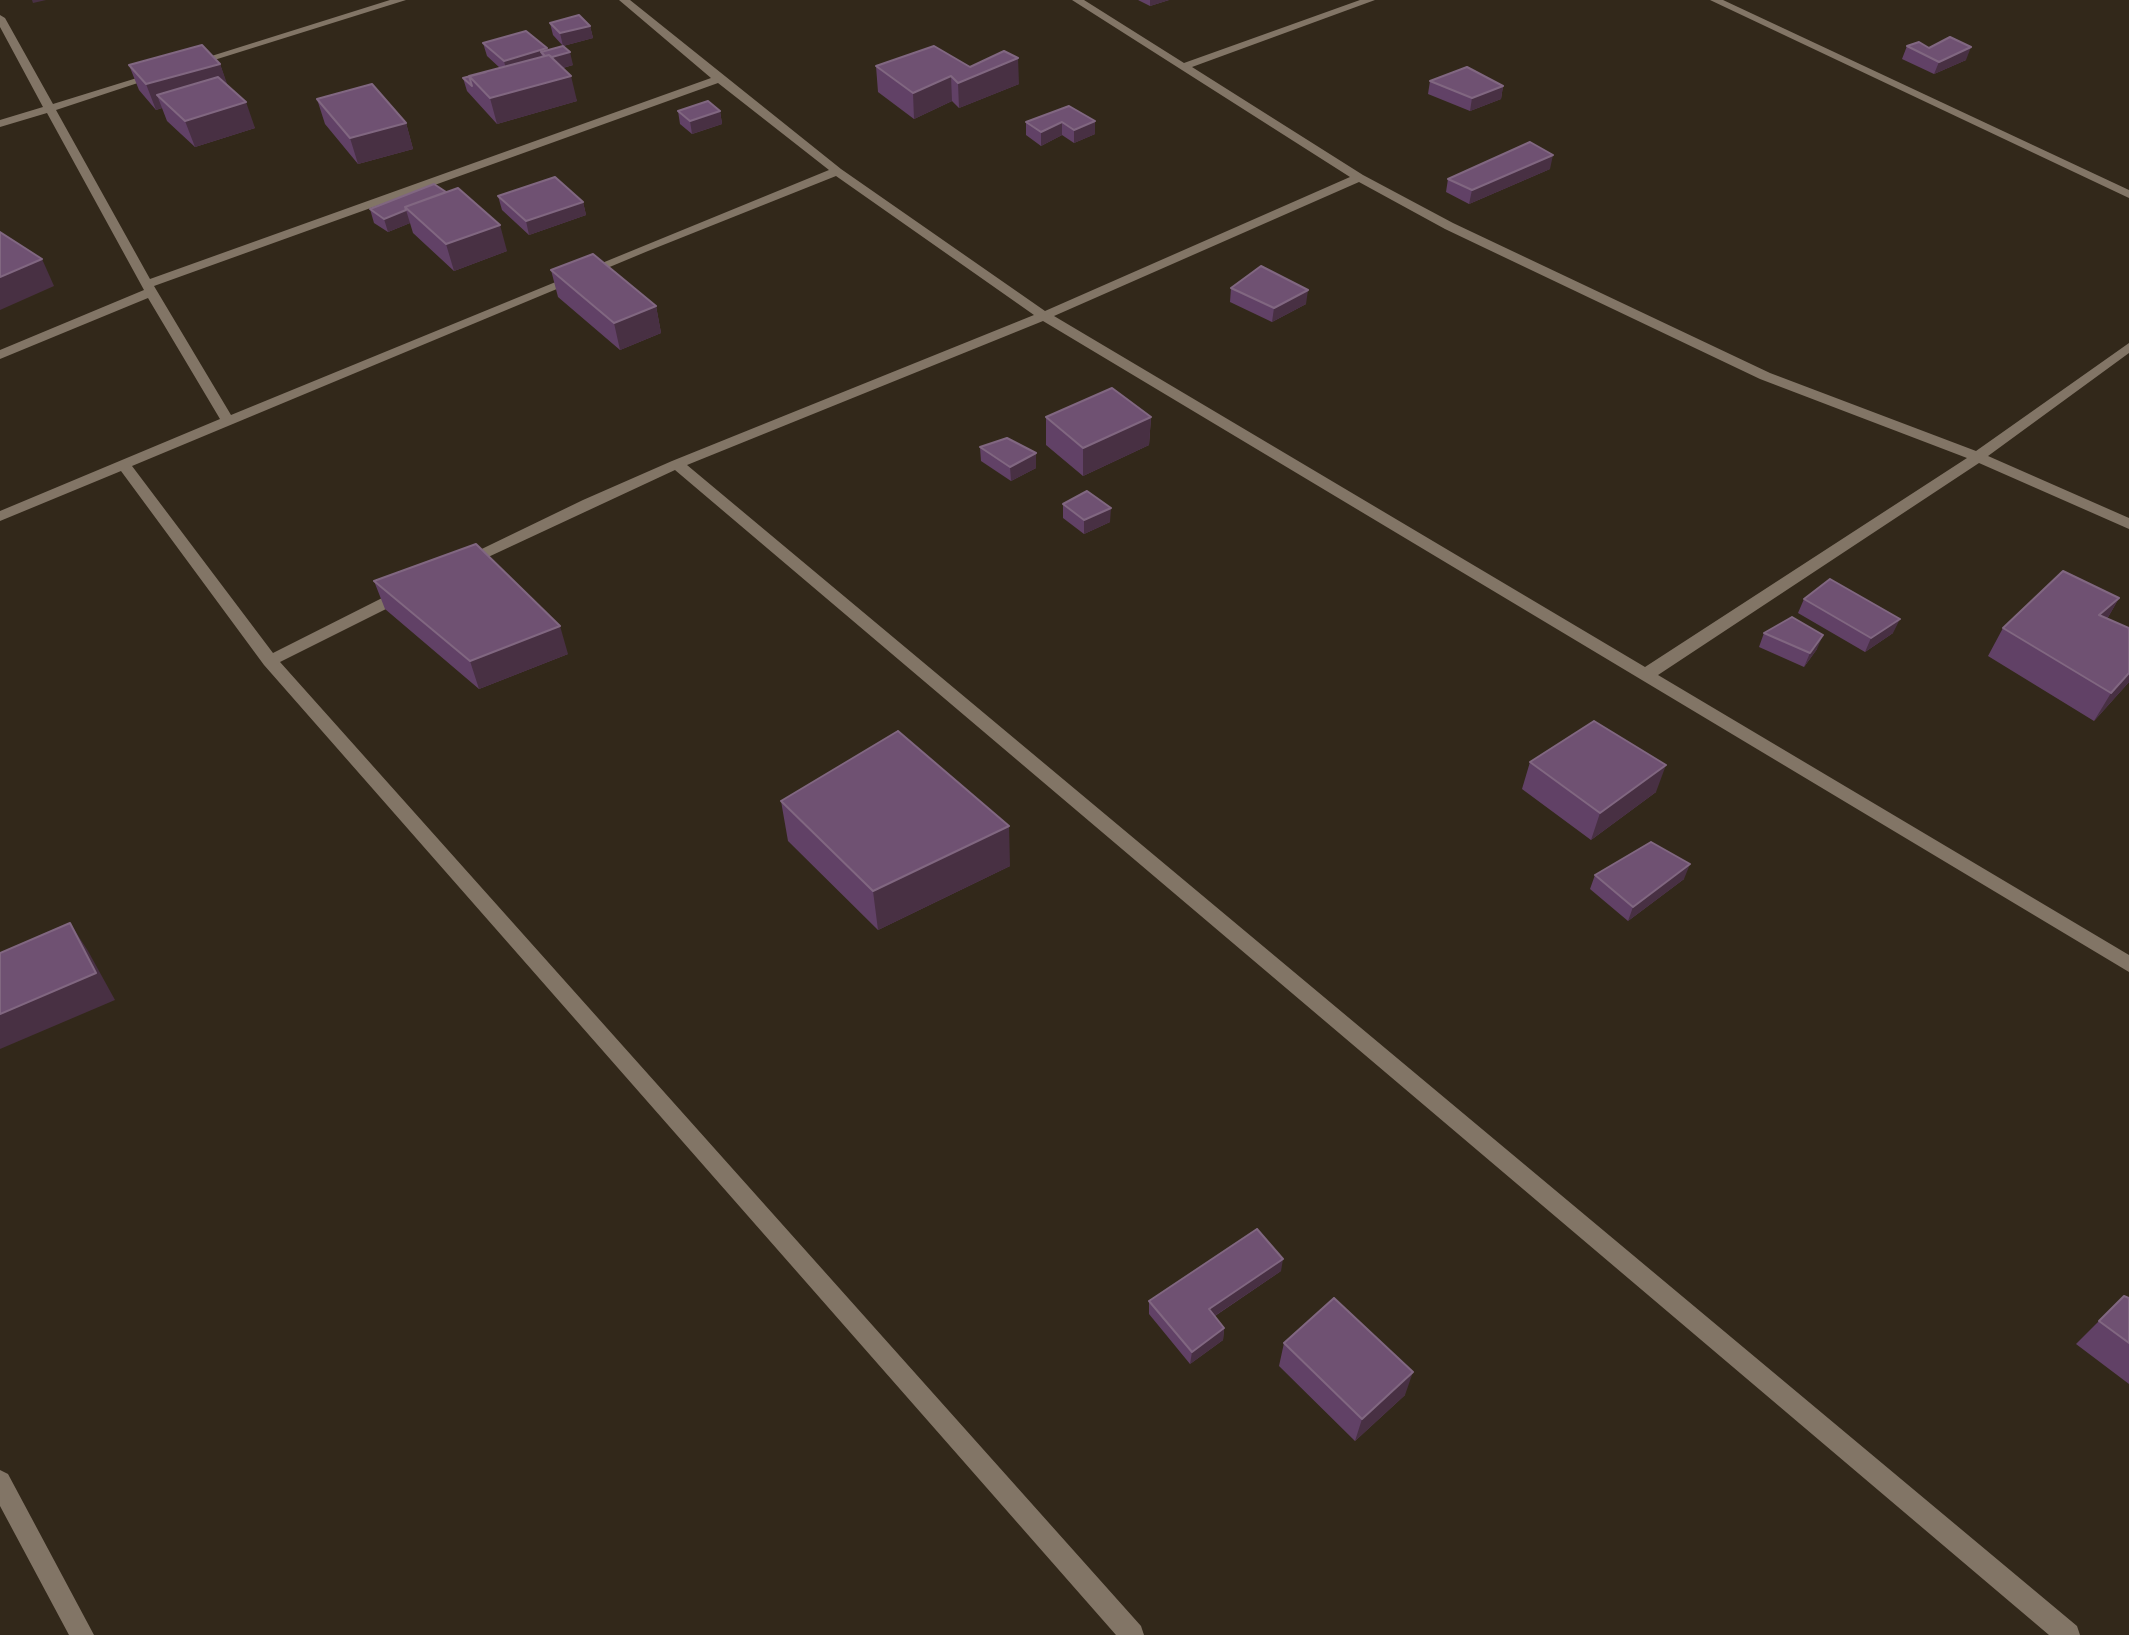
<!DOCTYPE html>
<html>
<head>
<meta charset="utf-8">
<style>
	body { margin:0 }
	canvas { display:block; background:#32281a }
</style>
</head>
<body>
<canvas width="2129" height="1635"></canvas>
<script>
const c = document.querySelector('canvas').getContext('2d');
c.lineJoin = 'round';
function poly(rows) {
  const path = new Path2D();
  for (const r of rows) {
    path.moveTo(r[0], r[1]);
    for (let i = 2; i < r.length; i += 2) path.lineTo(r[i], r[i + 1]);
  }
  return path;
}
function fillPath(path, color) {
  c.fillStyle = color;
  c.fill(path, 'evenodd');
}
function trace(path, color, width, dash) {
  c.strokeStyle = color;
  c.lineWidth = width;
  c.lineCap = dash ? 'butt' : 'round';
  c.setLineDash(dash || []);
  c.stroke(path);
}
fillPath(poly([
	[390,0,406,0,195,66,186,64,390,0],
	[619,0,630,0,841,169,1045,311,1350,177,1072,0,1084,0,1184,63,1360,0,1375,0,1192,67,1363,175,1453,223,1770,373,1976,451,2129,343,2129,353,1988,456,2129,518,2129,529,1979,463,1658,675,2129,955,2129,972,1043,321,687,465,2077,1626,2080,1635,2049,1635,675,470,471,565,461,565,458,562,461,559,583,500,672,461,1034,315,836,176,648,251,132,466,273,653,398,590,408,590,411,594,408,598,280,662,1141,1626,1144,1635,1116,1635,264,665,121,471,0,521,0,511,220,419,148,298,0,359,0,350,144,290,47,113,0,127,0,120,43,107,0,27,0,15,5,18,53,104,153,73,162,75,56,110,150,279,711,78,619,0],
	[718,83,829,170,231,415,154,286,718,83],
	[1359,182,1445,229,1760,379,1967,458,1645,667,1054,316,1359,182],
	[1710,0,1723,0,2129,190,2129,198,1710,0],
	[0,1470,8,1474,94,1635,69,1635,0,1506,0,1470]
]), '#827566');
fillPath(poly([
	[1138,0,1169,0,1150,6],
	[550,23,590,26,593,38,563,46,573,65,563,68,577,101,497,124,467,91,463,78,500,68,487,56,483,43,547,50,563,46,553,35],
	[1907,46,1929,48,1966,60,1934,74,1902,59],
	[220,64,227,85,255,128,195,147,167,121,162,108,156,110,139,90,129,65],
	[876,66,970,67,1019,84,959,108,952,101,914,119,878,92],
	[1430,81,1503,86,1501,99,1470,111,1428,94],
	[317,99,406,123,413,149,358,164,325,124],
	[1069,106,1095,134,1074,143,1062,135,1041,146,1026,135,1026,122],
	[678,111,720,111,722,124,692,134,680,124],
	[1550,169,1469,204,1446,192,1448,179],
	[434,184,507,251,454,271,413,233,410,223,388,232,374,223,370,209],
	[498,196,583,202,586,215,529,235,502,210],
	[551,270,656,306,661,333,620,350,558,297],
	[1231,288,1306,304,1272,322,1230,302],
	[1046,417,1151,417,1149,445,1083,476,1046,445],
	[980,447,1036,453,1036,468,1011,481,981,461],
	[1063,504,1110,522,1084,534,1063,518],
	[374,581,568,654,479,689,385,609],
	[2119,598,2107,619,2129,682,2094,721,1988,656,2003,628],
	[1804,599,1893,633,1865,652,1798,613],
	[1764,633,1817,649,1804,667,1759,647],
	[1530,762,1656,792,1591,840,1522,789],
	[781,801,1010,866,878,930,788,841],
	[1595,875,1684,879,1628,921,1590,889],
	[1281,1271,1215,1316,1224,1328,1223,1340,1190,1364,1149,1314,1149,1301],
	[2129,1298,2129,1384,2076,1344,2099,1321],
	[1284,1343,1405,1395,1355,1441,1279,1366]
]), '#614166');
fillPath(poly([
	[32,0,46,0,33,3],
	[1150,0,1169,0,1150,6],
	[590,26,593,38,563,46,560,33],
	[1971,47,1966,60,1934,74,1939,62],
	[547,48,549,58,570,52,573,65,551,71,548,58,541,52,543,63,507,74,504,61],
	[1018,58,1019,84,959,108,958,83],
	[220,64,229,89,157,95,162,108,156,110,146,84],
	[571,76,577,101,497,124,490,98],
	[951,76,952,101,914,119,913,93],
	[1503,86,1501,99,1470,111,1472,98],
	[246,102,255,128,195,147,185,121],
	[720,111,722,124,692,134,690,121],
	[1095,121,1095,134,1074,143,1074,130],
	[1062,122,1062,135,1041,146,1041,132],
	[406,123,413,149,358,164,350,138],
	[1553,155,1550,169,1469,204,1472,190],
	[583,202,586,215,529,235,526,221],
	[406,210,410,223,388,232,384,219],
	[500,225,507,251,454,271,446,244],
	[42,259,54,286,0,310,0,277],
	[1308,290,1306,304,1272,322,1274,308],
	[656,306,661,333,620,350,614,323],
	[1151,417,1149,445,1083,476,1083,448],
	[1036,453,1036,468,1011,481,1010,467],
	[1111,508,1110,522,1084,534,1084,520],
	[2119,598,2103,626,2099,615],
	[1900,619,1893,633,1865,652,1871,638],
	[560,626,568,654,479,689,470,661],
	[1823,635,1817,649,1804,667,1810,653],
	[2129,673,2129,682,2094,721,2111,693],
	[1666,765,1656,792,1591,840,1600,813],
	[1009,826,1010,866,878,930,873,891],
	[1690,864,1684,879,1628,921,1633,907],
	[70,923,88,951,115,1000,0,1049,0,1014],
	[1283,1259,1281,1271,1207,1321,1209,1309],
	[1224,1328,1223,1340,1190,1364,1192,1352],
	[1413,1372,1405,1395,1355,1441,1362,1419]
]), '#483043');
const building = poly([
	[579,15,590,26,560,33,550,23,579,15],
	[526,31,547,48,504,61,483,43,526,31],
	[1950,37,1971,47,1939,62,1907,46,1919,42,1929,48,1950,37],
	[202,45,220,64,146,84,129,65,202,45],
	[563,46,570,52,552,57,549,55,545,56,541,52,563,46],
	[934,46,970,67,1004,51,1018,58,958,83,951,76,913,93,876,66,934,46],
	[549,55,571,76,490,98,469,76,549,55],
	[1467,67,1503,86,1472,98,1430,81,1467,67],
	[486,72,469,76,472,86,463,78,486,72],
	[218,77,246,102,185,121,157,95,218,77],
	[372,84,406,123,350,138,317,99,372,84],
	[708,101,720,111,690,121,678,111,708,101],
	[1069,106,1095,121,1074,130,1062,122,1041,132,1026,122,1069,106],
	[1530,142,1553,155,1472,190,1448,179,1530,142],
	[555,177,583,202,526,221,498,196,555,177],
	[434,184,446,192,405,207,406,210,384,219,370,209,434,184],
	[458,188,500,225,446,244,405,207,458,188],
	[0,232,42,259,0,277,0,232],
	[593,254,656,306,614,323,551,270,593,254],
	[1261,266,1308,290,1274,308,1231,288,1261,266],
	[1112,388,1151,417,1083,448,1046,417,1112,388],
	[1007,438,1036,453,1010,467,980,447,1007,438],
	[1087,491,1111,508,1084,520,1063,504,1087,491],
	[476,544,560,626,470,661,374,581,476,544],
	[2063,571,2119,598,2099,615,2129,628,2129,673,2111,693,2003,628,2063,571],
	[1830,579,1900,619,1871,638,1804,599,1830,579],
	[1792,617,1823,635,1810,653,1764,633,1792,617],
	[1594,721,1666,765,1600,813,1530,762,1594,721],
	[898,731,1009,826,873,891,781,801,898,731],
	[1651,842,1690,864,1633,907,1595,875,1651,842],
	[70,923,96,973,0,1014,0,953,70,923],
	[1257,1229,1283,1259,1209,1309,1224,1328,1192,1352,1149,1301,1257,1229],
	[2124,1296,2129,1298,2129,1343,2099,1321,2124,1296],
	[1334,1298,1413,1372,1362,1419,1284,1343,1334,1298]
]);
fillPath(building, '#6f5172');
trace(building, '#816781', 2);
</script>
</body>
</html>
